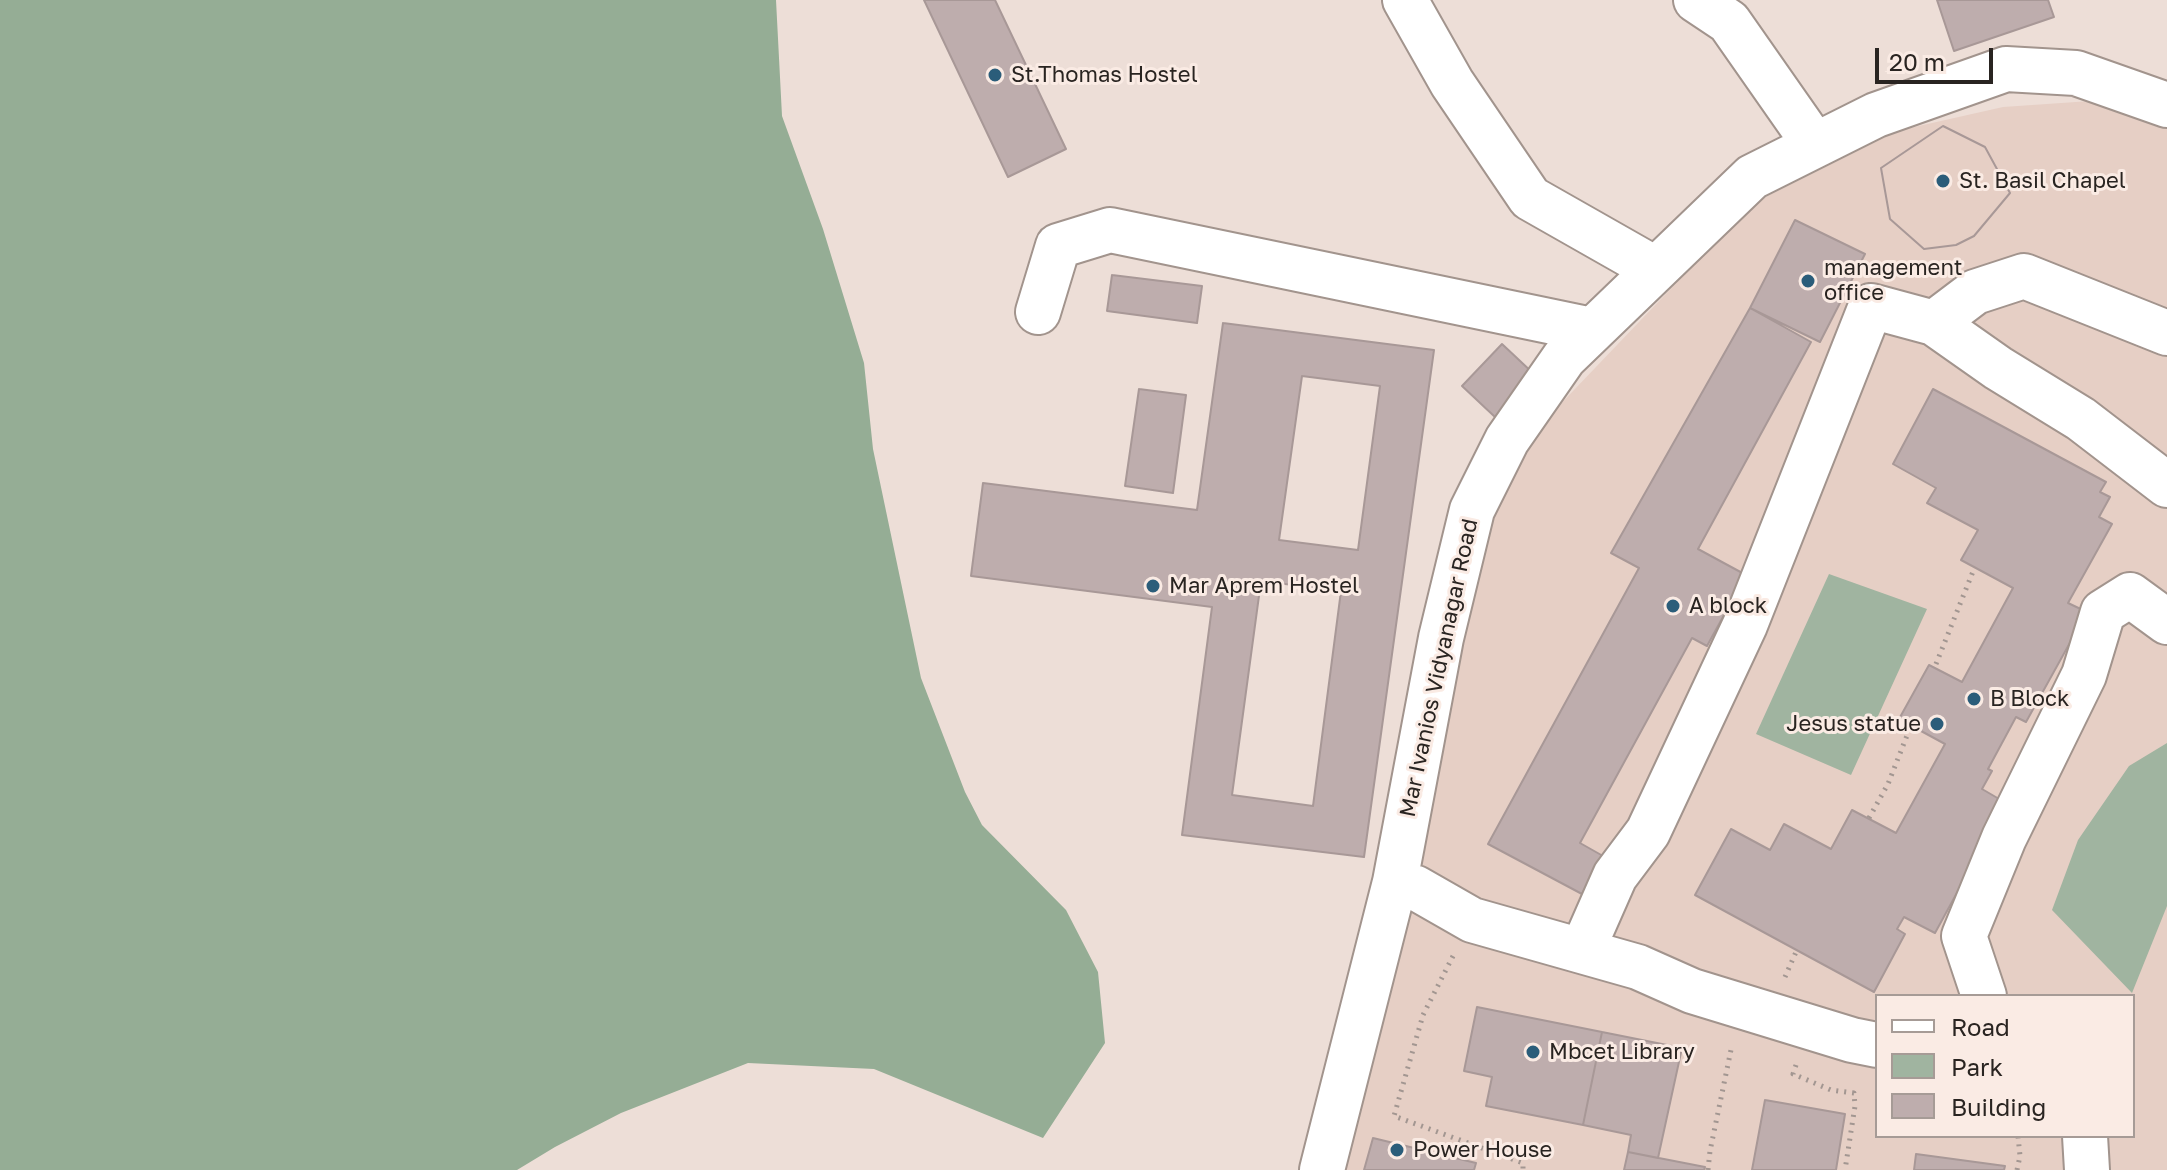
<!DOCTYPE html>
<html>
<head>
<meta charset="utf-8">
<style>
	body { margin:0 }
	#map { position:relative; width:2167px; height:1170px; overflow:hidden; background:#edded7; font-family:"Golos Text",sans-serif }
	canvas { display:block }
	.legend { position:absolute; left:1875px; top:994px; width:260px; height:144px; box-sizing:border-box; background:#faebe4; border:2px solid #a69b96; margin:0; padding:10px 14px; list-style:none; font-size:24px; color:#292421 }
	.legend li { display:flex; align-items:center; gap:16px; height:40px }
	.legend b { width:40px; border:2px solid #a69b96 }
	.scale { position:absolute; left:1875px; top:48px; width:118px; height:36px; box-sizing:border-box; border:4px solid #292421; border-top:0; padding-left:10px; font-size:24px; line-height:28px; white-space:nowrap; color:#292421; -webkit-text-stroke:6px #faebe4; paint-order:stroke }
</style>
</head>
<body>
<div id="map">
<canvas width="2167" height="1170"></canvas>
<ul class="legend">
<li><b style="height:10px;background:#fff"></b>Road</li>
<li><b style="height:22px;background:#a0b4a0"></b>Park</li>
<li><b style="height:22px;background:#beadad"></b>Building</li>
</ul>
<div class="scale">20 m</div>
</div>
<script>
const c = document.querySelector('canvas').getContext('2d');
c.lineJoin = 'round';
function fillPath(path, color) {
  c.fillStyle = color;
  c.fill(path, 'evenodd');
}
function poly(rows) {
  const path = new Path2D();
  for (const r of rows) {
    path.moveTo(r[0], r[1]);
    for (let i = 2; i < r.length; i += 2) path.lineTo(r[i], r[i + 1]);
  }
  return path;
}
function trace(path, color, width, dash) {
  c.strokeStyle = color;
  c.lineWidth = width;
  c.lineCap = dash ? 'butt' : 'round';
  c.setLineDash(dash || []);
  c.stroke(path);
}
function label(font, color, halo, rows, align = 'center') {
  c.font = font + ' "Golos Text",sans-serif';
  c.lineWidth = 6;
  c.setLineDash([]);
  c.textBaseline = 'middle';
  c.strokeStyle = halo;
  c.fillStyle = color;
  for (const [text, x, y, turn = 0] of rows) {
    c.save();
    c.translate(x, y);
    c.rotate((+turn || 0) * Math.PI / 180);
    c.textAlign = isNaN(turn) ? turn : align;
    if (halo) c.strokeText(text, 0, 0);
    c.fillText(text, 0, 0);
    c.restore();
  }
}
fillPath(poly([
	[2149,97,2167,110,2167,1170,1345,1170,1417,821,1508,459,1748,208,1861,139,2003,107],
	[1877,996,2133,996,2133,1136,1877,1136]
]), '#e6cfc5');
fillPath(poly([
	[1829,574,1927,609,1851,775,1756,734],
	[2167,743,2167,906,2132,993,2052,910,2078,840,2129,766]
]), '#a0b4a0');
fillPath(poly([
	[0,0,776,0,782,116,823,229,864,363,873,449,921,678,965,792,982,825,1066,910,1098,972,1105,1043,1043,1138,874,1069,748,1063,621,1113,555,1147,517,1170,0,1170]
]), '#95ad95');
const building = poly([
	[924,0,995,0,1066,149,1008,177,924,0],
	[1937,0,2048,0,2054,17,1954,51,1937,0],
	[1943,126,1985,147,2010,193,1974,236,1956,245,1924,249,1890,219,1881,168,1943,126],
	[1943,126,1985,147,2010,193,1974,236,1956,245,1924,249,1890,219,1881,168,1943,126],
	[1795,220,1865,254,1820,342,1750,308,1795,220],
	[1112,275,1202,286,1197,323,1107,311,1112,275],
	[1750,308,1811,342,1698,549,1746,575,1707,646,1692,638,1580,843,1603,856,1582,894,1488,844,1639,568,1611,553,1750,308],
	[1223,323,1434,350,1364,857,1182,835,1212,607,971,576,983,483,1197,510,1223,323],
	[1302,376,1380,386,1358,550,1279,540,1302,376],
	[1261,581,1341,591,1313,806,1232,795,1261,581],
	[1502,344,1535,375,1495,417,1462,386,1502,344],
	[1139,389,1186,395,1173,493,1125,486,1139,389],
	[1933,389,2106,482,2100,492,2110,497,2099,517,2112,524,2068,603,2087,612,2026,722,2016,717,1988,769,1992,771,1982,789,2006,803,1935,933,1904,917,1897,929,1905,934,1874,992,1695,895,1731,829,1770,850,1784,824,1831,849,1852,810,1896,833,1945,744,1899,719,1929,665,1962,682,2013,588,1961,560,1978,530,1927,503,1936,488,1893,464,1933,389],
	[1477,1007,1602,1032,1583,1125,1486,1106,1492,1077,1464,1071,1477,1007],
	[1602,1032,1682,1048,1658,1158,1628,1152,1631,1135,1583,1125,1602,1032],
	[1765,1100,1845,1114,1836,1170,1752,1170,1765,1100],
	[1373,1138,1476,1163,1474,1170,1364,1170,1373,1138],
	[1628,1152,1705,1167,1704,1170,1624,1170,1628,1152],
	[1916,1154,2005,1166,2004,1170,1914,1170,1916,1154]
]);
fillPath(building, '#beadad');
trace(building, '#a89897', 2);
const minor = poly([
	[1405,0,1452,83,1530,198,1655,269],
	[1696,0,1729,22,1815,145],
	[1038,312,1058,246,1110,230,1592,330],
	[1934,323,1998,368,2081,419,2167,485],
	[1395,882,1416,888,1472,920,1638,967,1692,991,1852,1040,1877,1045],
	[1582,951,1615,876,1648,832,1745,625,1871,306,1934,323,1975,292,2024,276,2167,333],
	[1984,996,1964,936,2004,838,2084,675,2103,612,2130,595,2167,622],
	[2085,1136,2087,1170],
	[1322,1170,1395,882,1441,638,1472,510,1507,440,1564,358,1752,177,1876,115,2006,69,2076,73,2167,105]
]);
trace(minor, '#a2948d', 48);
trace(poly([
	[1936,664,1974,569],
	[1869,818,1888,784,1908,733],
	[1453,956,1423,1015,1394,1116,1523,1163,1523,1170],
	[1785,977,1796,952],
	[1796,1065,1793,1074,1831,1090,1854,1093,1855,1106,1845,1170],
	[1708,1170,1710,1151,1732,1045],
	[2017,1170,2020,1156,2018,1136]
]), '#a29691', 5, [2, 6]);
trace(minor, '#fff', 44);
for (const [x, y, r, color] of [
	[995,75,8,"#2b5d7a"],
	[1943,181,8,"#2b5d7a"],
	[1808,281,8,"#2b5d7a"],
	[1153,586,8,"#2b5d7a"],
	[1673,606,8,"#2b5d7a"],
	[1974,699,8,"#2b5d7a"],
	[1937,724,8,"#2b5d7a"],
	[1533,1052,8,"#2b5d7a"],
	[1397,1150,8,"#2b5d7a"]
]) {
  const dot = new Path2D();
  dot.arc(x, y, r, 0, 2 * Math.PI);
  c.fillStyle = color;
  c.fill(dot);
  trace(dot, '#faebe4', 3);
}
label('22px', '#292421', '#faebe4', [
	["St.Thomas Hostel",1011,75],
	["St. Basil Chapel",1959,181],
	["management",1824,268],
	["office",1824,293],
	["Mar Aprem Hostel",1169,586],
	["A block",1689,606],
	["B Block",1990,699],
	["Jesus statue",1921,724,"right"],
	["Mbcet Library",1549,1052],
	["Power House",1413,1150]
], 'left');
label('22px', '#292421', '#faebe4', [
	["Mar Ivanios Vidyanagar Road",1439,668,-78]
]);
</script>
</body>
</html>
